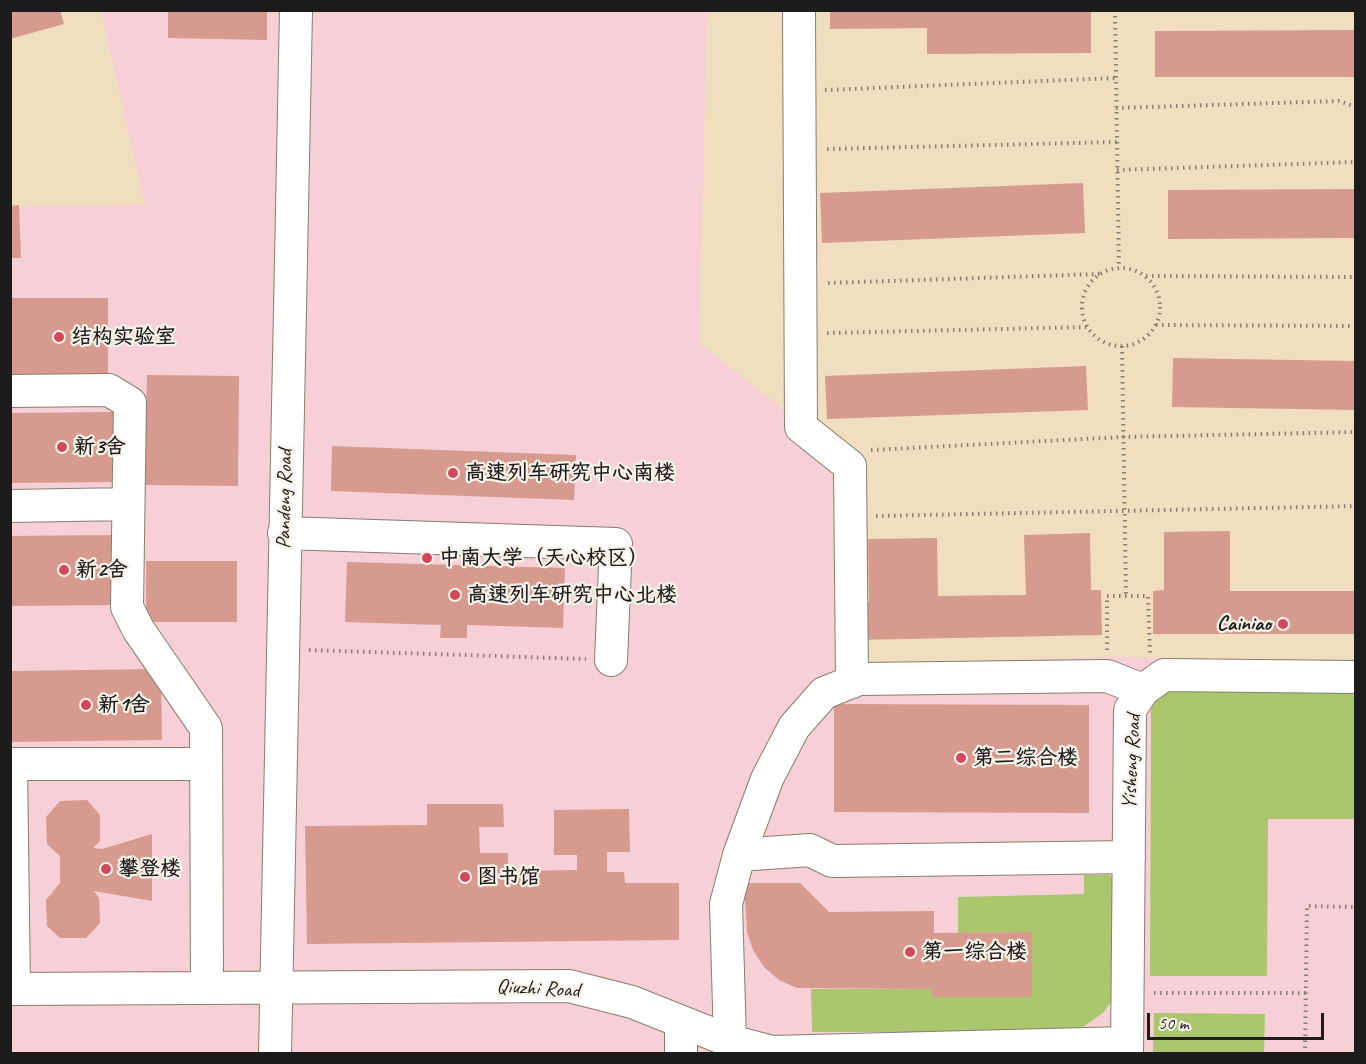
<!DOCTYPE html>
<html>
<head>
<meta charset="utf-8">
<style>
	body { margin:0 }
	#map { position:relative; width:1366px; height:1064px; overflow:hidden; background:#efdfbf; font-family:Caveat,sans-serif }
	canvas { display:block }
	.frame { position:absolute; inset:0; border:12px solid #1c1c1c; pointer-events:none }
	.scale { position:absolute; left:1147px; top:1013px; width:177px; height:27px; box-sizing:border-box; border:3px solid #1c1c1c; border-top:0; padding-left:8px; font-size:18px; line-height:21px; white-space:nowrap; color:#1c1c1c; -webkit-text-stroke:4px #f7f3e8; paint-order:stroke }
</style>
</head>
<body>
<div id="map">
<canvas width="1366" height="1064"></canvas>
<div class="frame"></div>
<div class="scale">50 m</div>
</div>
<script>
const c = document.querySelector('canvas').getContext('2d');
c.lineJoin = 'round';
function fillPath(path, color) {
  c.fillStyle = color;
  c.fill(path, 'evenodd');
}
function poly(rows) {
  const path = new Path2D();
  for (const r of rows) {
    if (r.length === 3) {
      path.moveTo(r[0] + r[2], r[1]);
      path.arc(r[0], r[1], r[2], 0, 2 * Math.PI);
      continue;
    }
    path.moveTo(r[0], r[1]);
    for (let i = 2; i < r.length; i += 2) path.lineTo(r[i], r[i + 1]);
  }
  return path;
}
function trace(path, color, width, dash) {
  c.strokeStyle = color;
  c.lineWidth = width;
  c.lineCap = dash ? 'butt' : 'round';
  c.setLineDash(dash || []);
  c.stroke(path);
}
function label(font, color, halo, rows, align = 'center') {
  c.font = font + ' Caveat,"LXGW WenKai TC",sans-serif';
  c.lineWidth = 4.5;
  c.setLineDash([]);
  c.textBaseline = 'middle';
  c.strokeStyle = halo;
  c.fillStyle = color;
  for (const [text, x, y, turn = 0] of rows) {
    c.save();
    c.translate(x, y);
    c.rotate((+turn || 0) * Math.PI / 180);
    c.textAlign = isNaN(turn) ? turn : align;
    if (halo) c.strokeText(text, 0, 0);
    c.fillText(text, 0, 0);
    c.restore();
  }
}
fillPath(poly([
	[101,11,707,11,699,343,844,458,844,664,1115,657,1355,661,1355,1053,11,1053,10,207,145,205]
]), '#f6cfd7');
fillPath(poly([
	[1170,684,1355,685,1355,819,1268,819,1267,976,1150,976,1151,707],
	[1084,875,1110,875,1116,884,1114,998,1103,1013,1083,1027,1058,1032,812,1032,811,989,932,989,933,997,1032,997,1032,932,958,933,958,897,1084,894],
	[1154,1013,1265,1014,1264,1053,1153,1053]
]), '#aac76e');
fillPath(poly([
	[10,10,60,10,64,24,10,39],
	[168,10,267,10,267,40,168,38],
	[830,10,1091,10,1091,53,927,54,927,28,830,29],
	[1356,30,1356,77,1155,77,1155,31],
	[1083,183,1085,233,822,243,820,193],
	[1356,189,1356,238,1168,239,1168,190],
	[19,205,21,258,10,258,10,206],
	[10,298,108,298,108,376,10,377],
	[1173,358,1356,361,1356,410,1172,407],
	[1086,366,1088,410,827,419,825,376],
	[147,375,239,376,238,486,145,485],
	[113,412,114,482,10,483,10,413],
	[332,446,576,455,574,500,331,491],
	[1230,531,1230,591,1356,591,1356,634,1153,634,1153,591,1164,590,1164,532],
	[1090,533,1091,590,1101,590,1102,635,855,640,855,602,869,602,868,539,937,538,938,596,1026,595,1024,535],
	[116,535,117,605,10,606,10,536],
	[146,561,237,561,237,622,146,622],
	[347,562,565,568,563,628,467,625,467,638,440,638,441,625,345,622],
	[161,669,162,740,10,742,10,671],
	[834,704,1089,705,1089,813,834,812],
	[87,800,100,815,100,841,93,848,102,849,152,834,152,901,94,891,99,898,100,923,86,938,60,938,47,926,46,900,60,883,60,856,47,844,46,817,60,801],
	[427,804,503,804,504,827,479,827,480,853,508,853,508,871,577,870,577,855,554,855,554,810,629,809,630,852,607,852,607,872,624,872,625,883,679,883,679,940,307,944,305,826,427,825],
	[744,883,800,883,829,912,934,911,934,933,1032,932,1032,997,932,997,932,989,797,988,779,980,764,967,753,950,747,932]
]), '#d69a8f');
const minor = poly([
	[799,10,801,427,850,466,852,682],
	[10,391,109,390,130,403,127,607,138,629,206,728,207,988],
	[10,506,128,504],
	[284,533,616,544,611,660],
	[10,764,206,764],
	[11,764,14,989],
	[739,855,810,850,832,861,1129,857],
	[10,989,569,986,632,1002,730,1041,772,1052,1127,1043],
	[681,1022,681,1054],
	[730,1041,726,904,739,855,767,779,794,727,824,693,859,679,1107,676,1143,690],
	[275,1054,296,10],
	[1127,1054,1130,710,1143,690,1164,675,1356,677]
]);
trace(minor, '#867e6e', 34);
trace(poly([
	[1115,10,1119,268],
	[825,90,1116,78],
	[1116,108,1339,101,1356,107],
	[827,149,1117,142],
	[1117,170,1356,162],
	[1121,307,39],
	[1146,276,1356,277],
	[828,283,1100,274],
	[1156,325,1356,326],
	[827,333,1087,327],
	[1122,346,1126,596],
	[871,450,1123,437,1356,432],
	[876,516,1356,506],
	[309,650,586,659],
	[1107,650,1107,596,1148,596,1150,654],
	[1154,993,1306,993],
	[1305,1054,1307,906,1356,907]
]), '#867e6e', 4, [1.5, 4.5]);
trace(minor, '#fff', 32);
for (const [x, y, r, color] of [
	[59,337,6,"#d1495b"],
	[62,447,6,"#d1495b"],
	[453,473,6,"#d1495b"],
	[427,558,6,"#d1495b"],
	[64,570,6,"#d1495b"],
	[455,595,6,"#d1495b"],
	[1283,624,6,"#d1495b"],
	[86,705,6,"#d1495b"],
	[961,758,6,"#d1495b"],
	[106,869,6,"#d1495b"],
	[465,877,6,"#d1495b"],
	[910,952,6,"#d1495b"]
]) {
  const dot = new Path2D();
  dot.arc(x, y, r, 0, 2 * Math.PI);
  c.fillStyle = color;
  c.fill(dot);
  trace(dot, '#f7f3e8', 2);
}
label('bold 21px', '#1c1c1c', '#f7f3e8', [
	["结构实验室",71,337],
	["新3舍",74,447],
	["高速列车研究中心南楼",465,473],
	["中南大学（天心校区）",439,558],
	["新2舍",76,570],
	["高速列车研究中心北楼",467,595],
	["Cainiao",1271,624,"right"],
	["新1舍",98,705],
	["第二综合楼",973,758],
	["攀登楼",118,869],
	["图书馆",477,877],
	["第一综合楼",922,952]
], 'left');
label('21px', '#1c1c1c', '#f7f3e8', [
	["Pandeng Road",285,499,-89],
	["Yisheng Road",1132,762,-87],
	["Qiuzhi Road",538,989,3]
]);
</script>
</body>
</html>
